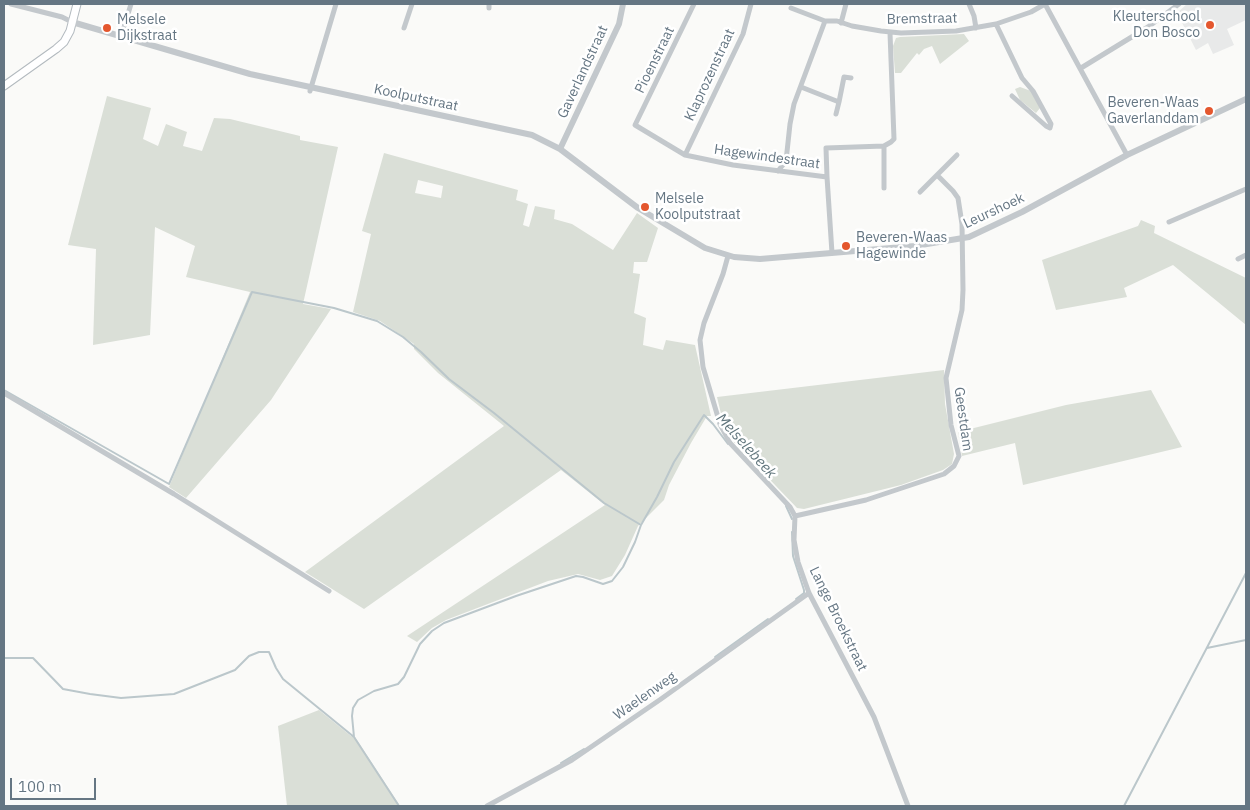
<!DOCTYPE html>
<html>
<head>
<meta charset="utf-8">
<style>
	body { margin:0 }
	#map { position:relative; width:1250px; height:810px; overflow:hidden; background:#fafaf8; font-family:"IBM Plex Sans",sans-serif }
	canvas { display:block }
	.frame { position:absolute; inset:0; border:5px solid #657683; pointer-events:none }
	.scale { position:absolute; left:10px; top:778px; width:86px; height:22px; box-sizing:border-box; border:2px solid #657683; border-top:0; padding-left:6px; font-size:15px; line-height:18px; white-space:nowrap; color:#657683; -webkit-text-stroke:4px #fff; paint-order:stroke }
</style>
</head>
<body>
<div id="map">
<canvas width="1250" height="810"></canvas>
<div class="frame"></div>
<div class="scale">100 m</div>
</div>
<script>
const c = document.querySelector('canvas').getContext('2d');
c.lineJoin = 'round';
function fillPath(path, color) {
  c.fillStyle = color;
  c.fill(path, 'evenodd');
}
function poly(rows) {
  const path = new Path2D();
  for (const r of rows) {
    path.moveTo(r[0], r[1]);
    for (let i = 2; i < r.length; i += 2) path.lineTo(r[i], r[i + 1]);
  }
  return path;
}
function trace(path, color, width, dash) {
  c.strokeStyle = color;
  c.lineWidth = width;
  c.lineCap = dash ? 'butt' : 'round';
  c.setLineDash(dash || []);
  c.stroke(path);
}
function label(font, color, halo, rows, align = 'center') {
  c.font = font + ' "IBM Plex Sans",sans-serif';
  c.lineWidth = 5;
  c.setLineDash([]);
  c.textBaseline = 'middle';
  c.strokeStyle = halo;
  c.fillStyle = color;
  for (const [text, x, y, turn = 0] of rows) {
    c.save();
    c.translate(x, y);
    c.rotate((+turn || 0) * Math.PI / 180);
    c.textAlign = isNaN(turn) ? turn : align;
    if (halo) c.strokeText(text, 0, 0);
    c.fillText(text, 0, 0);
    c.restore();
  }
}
fillPath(poly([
	[1187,4,1246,4,1246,20,1227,29,1234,45,1213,54,1208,43,1196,50,1177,13]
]), '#e8e9e9');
fillPath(poly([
	[964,34,969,41,940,64,932,46,924,49,919,55,917,53,901,73,895,73,893,46,896,38,900,37],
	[1020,87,1031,91,1040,108,1036,113,1020,100,1015,89],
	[107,96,151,108,143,139,158,146,166,124,187,132,183,146,202,151,214,118,230,119,300,136,300,140,338,147,303,304,331,309,271,400,186,498,169,487,250,292,186,277,195,246,155,227,150,335,93,345,96,249,68,245],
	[384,153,518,190,516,200,528,204,523,225,529,227,535,206,555,210,554,219,572,224,613,250,637,213,658,228,647,262,634,262,633,273,640,274,634,313,646,318,643,345,663,350,666,340,695,345,711,416,707,416,691,443,669,485,664,500,638,526,625,555,612,576,600,580,578,574,548,581,446,620,432,628,417,642,407,636,605,505,561,470,364,609,305,572,504,426,438,373,414,349,414,344,380,321,353,312,371,234,362,231],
	[418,180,443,186,441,198,415,193],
	[1141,220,1155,226,1154,233,1246,278,1246,325,1173,265,1124,288,1127,297,1056,310,1042,260,1138,226],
	[944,370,945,404,954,454,952,464,943,470,901,485,804,509,797,508,733,441,723,422,717,397],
	[1151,390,1182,447,1023,485,1015,443,962,456,958,432,1066,405],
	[319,710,351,736,355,737,400,806,287,806,278,726]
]), '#dadfd7');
trace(poly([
	[4,390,169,484,252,292,334,308,377,321,403,337,421,352,449,379,494,413,604,503,641,525],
	[786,506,792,519],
	[792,532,793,556,804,590,804,593,796,599],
	[1207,648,1246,640],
	[715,657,768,619],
	[4,658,33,658,63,689,90,694,121,698,174,694,235,670,249,656,259,652,269,652,276,668,283,679,354,737,399,806],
	[354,737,352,716,353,708,358,700,374,691,398,684,404,677,420,644,432,631,444,623,516,596,576,576,583,577,603,584,612,581,623,567,635,542,641,525,657,497,674,462,704,415,713,424,728,444],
	[561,763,584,749],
	[1124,806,1246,573]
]), '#bbc7cb', 2);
const secondary = poly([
	[4,86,56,49,64,42,70,31,77,4]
]);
trace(secondary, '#b3babf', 9);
trace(poly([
	[11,4,62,17,72,22],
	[694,4,635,125,685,155,733,165,827,177,832,253],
	[969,4,974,16,976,28],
	[1045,4,1127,155],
	[489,8,489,4],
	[791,8,825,21,837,21,852,26,881,31,901,33,956,31,996,24,1031,12,1045,4],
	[841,23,846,4],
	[996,24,1022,78,1033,91,1051,124,1050,128,1046,126,1012,96],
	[404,28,412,4],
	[121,37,131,4],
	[1081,68,1148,27,1179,4],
	[801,87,839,102,836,114],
	[310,91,336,4],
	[839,102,844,77,851,78],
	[884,146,884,188],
	[685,155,743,34,751,4],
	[778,171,786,161,790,124,794,104,825,21],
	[827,177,826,148,884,146,891,142,894,139,890,33],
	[920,192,957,155],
	[1169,222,1246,189],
	[728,256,723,274,704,323,700,340,703,367,720,424,730,443,790,507,795,516,794,540,798,562,809,593,874,717,908,806],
	[1238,259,1246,255],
	[4,393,174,494,329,591],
	[795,516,866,500,944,474,954,466,959,456,951,425,946,378,962,310,963,290,962,224,958,198,953,191,937,175],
	[487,806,572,760,661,699,809,593]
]), '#c3c8cc', 5);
trace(poly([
	[72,22,250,74,532,135,560,149,638,208,705,248,734,257,760,259,915,246,969,237,1022,212,1127,155,1246,99],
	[560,149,619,24,623,4]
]), '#c3c8cc', 6);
trace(secondary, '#fff', 7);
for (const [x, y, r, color] of [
	[1210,25,5,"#e4572e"],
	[107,28,5,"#e4572e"],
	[1209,111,5,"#e4572e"],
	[645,207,5,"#e4572e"],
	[846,246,5,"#e4572e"]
]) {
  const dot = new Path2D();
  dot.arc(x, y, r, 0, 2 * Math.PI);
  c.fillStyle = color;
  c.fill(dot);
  trace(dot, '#fff', 2);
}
label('14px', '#657683', '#fff', [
	["Kleuterschool",1200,17,"right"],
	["Don Bosco",1200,33,"right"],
	["Melsele",117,20],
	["Dijkstraat",117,36],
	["Beveren-Waas",1199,103,"right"],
	["Gaverlanddam",1199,119,"right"],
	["Melsele",655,199],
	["Koolputstraat",655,215],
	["Beveren-Waas",856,238],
	["Hagewinde",856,254]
], 'left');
label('14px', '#657683', '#fff', [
	["Bremstraat",922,19,-1],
	["Pioenstraat",655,60,-64],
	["Gaverlandstraat",583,72,-65],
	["Klaprozenstraat",710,75,-65],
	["Koolputstraat",416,98,12],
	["Hagewindestraat",767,157,8],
	["Leurshoek",994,211,-25],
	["Geestdam",963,419,82],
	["Lange Broekstraat",838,619,64],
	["Waelenweg",645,696,-35]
]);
label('italic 15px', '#60757c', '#fff', [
	["Melselebeek",746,446,48]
]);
</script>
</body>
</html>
